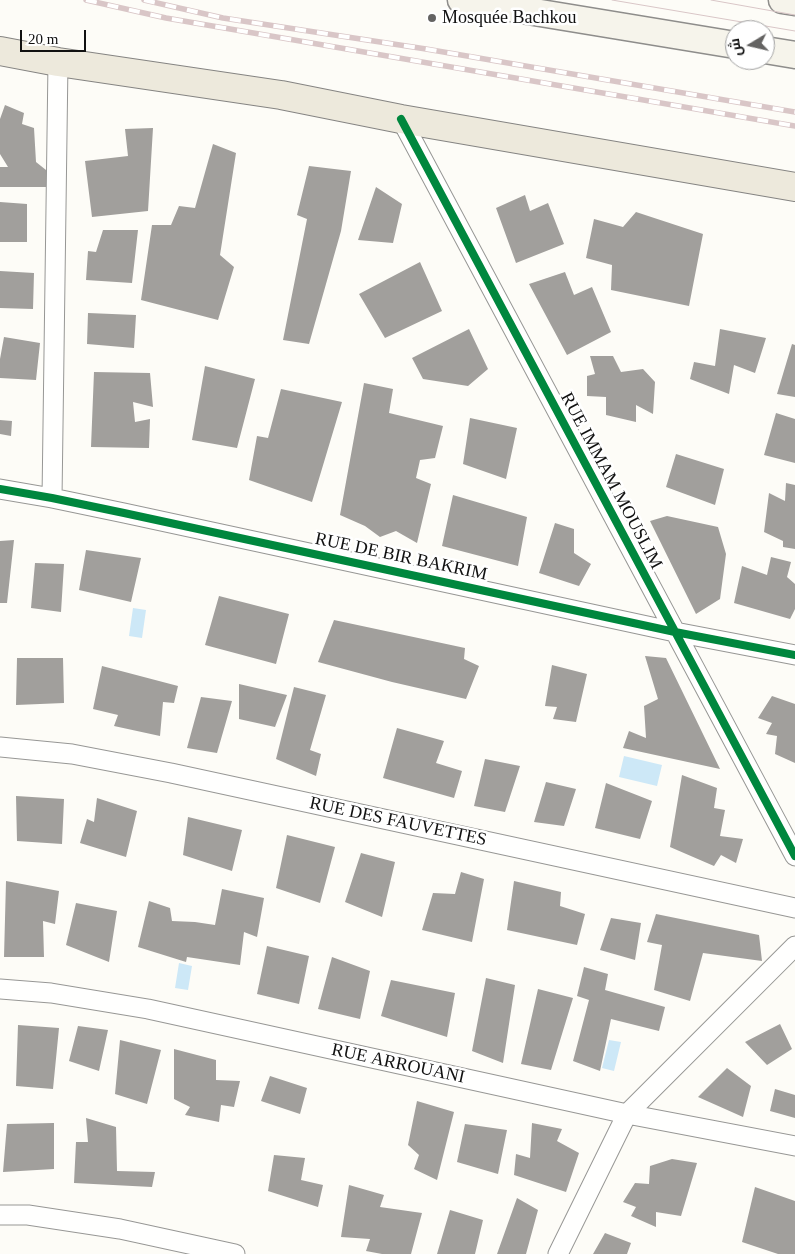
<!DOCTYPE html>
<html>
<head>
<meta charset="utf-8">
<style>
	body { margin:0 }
	#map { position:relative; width:795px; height:1254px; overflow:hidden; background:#fdfcf7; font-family:"Times New Roman",Cairo,serif }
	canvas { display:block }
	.north { position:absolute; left:725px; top:20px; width:50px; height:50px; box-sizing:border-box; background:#fff; border:1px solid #a0a0a0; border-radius:50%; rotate:261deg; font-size:14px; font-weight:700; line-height:20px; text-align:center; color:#111 }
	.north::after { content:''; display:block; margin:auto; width:18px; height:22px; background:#646362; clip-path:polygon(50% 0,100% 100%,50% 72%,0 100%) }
	.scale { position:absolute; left:20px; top:30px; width:66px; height:22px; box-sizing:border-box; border:2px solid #111; border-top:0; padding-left:6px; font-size:15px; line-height:18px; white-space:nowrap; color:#111; -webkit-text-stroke:4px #fff; paint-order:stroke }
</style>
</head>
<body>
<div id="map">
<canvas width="795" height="1254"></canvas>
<div class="north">ش</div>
<div class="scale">20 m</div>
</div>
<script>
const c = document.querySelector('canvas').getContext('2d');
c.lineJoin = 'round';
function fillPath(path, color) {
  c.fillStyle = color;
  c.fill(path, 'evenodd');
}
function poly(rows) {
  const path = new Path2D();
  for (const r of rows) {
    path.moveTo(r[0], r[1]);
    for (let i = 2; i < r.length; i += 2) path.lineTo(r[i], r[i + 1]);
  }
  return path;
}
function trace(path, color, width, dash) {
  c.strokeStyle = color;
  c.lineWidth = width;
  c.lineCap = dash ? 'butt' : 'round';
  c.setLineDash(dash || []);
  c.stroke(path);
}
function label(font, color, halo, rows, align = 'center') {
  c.font = font + ' "Times New Roman",serif';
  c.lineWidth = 5;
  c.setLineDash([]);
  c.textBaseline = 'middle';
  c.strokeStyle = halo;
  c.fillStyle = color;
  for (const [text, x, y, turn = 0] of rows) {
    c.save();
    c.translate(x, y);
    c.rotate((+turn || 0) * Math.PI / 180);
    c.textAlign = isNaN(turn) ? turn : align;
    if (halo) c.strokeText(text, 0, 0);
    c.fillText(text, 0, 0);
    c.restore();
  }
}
fillPath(poly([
	[133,608,146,610,142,638,129,636],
	[624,756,662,765,657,786,619,777],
	[179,963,192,966,188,990,175,988],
	[609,1040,621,1042,614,1071,602,1068]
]), '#cde8f7');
fillPath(poly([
	[5,105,24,113,22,124,34,128,36,162,46,170,46,187,0,187,0,167,8,167,0,154,0,119],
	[153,128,148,211,92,217,85,161,128,156,125,129],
	[213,144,236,153,220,255,234,267,218,320,141,300,152,225,171,225,179,206,195,208],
	[309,166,351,171,341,231,309,344,283,340,307,219,297,215],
	[376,187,402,204,393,243,358,240],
	[525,195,530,211,548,203,564,244,516,263,496,208],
	[0,202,27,204,27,242,0,242],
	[636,212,703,234,689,306,611,290,612,265,586,258,594,219,623,227],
	[103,230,138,230,132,283,86,280,88,251,96,252],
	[420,262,442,311,385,338,359,294],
	[0,271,34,273,33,309,0,308],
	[565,272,574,295,592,287,611,332,567,355,529,284],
	[88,313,136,315,134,348,87,344],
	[469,329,488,369,468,386,423,379,412,358],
	[720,329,766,338,755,373,734,365,729,394,690,379,694,362,715,366],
	[4,337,40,343,36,380,0,378,0,359],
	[792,344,795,345,795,397,777,394],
	[590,356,613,356,621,372,643,369,655,382,653,414,636,405,636,422,606,415,606,397,587,396,587,376,595,374],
	[205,366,255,379,237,448,192,440],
	[94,372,150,373,153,407,133,402,135,422,150,419,149,448,91,447],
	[364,383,393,389,389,413,443,426,435,458,420,460,416,478,431,484,417,543,396,531,380,537,365,526,340,515],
	[281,389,342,402,312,502,249,480,257,436,268,438],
	[776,413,795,419,795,463,764,455],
	[470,418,517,428,506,479,463,464],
	[0,420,12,421,11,436,0,434],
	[676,454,724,469,715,505,666,487],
	[786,483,795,485,795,549,783,547,783,541,764,532,769,493,785,501],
	[453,495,527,517,518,566,442,546],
	[667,516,718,527,726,554,720,599,696,614,650,521],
	[555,523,574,529,574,553,591,564,579,586,539,573],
	[14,540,7,603,0,603,0,541],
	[86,550,141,558,131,602,79,590],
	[771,557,791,562,787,577,795,584,795,609,790,619,734,603,742,566,767,575],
	[35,563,64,564,61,612,31,608],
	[219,596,289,614,276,664,205,645],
	[334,620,465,648,464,659,479,666,466,699,392,682,318,662],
	[645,656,666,658,720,769,623,748,629,731,646,738,644,706,658,699],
	[17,658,63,658,64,703,16,705],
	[552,665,587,674,576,722,553,719,557,707,545,706],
	[102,666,178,686,174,703,163,702,160,736,114,726,118,715,93,709],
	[239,684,287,695,275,727,239,719],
	[294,687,326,695,310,750,321,754,316,776,276,759],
	[772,696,795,704,795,763,775,754,777,736,766,734,772,723,758,718],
	[201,697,232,701,217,753,187,748],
	[397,728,444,741,436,763,462,771,454,798,383,778],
	[485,759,520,766,505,812,474,806],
	[682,775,717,788,714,808,725,810,720,836,743,839,736,863,721,855,714,866,670,847],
	[546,782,576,789,564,826,534,822],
	[606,783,652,801,640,839,595,828],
	[16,796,64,799,62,844,17,841],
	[97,798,137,811,126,857,80,843,87,819,94,822],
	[188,817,242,830,232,871,183,855],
	[287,835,335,847,320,903,276,888],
	[361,853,395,862,382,917,345,902],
	[461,872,484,879,472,942,422,930,433,893,455,894],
	[6,881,59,891,55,924,43,921,44,957,4,957],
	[514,881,561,892,560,906,585,914,577,945,507,930],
	[222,889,264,898,257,937,244,932,240,965,187,957,186,962,138,947,149,901,170,908,172,921,195,922,215,925],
	[76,903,117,911,109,962,66,945],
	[656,914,759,935,762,961,703,953,690,1001,654,990,662,945,647,942],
	[611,918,641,923,635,960,600,950],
	[267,946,309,956,299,1004,257,994],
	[332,957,370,971,360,1019,318,1009],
	[584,967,608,974,605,990,665,1007,659,1031,611,1019,600,1071,573,1061,589,1000,577,996],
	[486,978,515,985,503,1063,472,1051],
	[391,980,455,993,447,1037,381,1016],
	[538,989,573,998,551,1070,521,1064],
	[780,1024,792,1049,767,1065,745,1042],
	[18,1025,59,1028,53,1089,16,1086],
	[78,1026,108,1030,99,1071,69,1061],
	[120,1040,161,1050,147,1104,115,1094],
	[174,1049,216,1060,216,1080,240,1081,234,1107,221,1105,219,1122,185,1115,190,1107,174,1099],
	[727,1068,751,1086,743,1117,698,1097],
	[270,1076,307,1088,300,1114,261,1101],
	[775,1089,795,1095,795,1118,770,1111],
	[417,1101,454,1112,437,1180,414,1169,419,1155,408,1145],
	[86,1118,116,1127,117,1171,155,1172,152,1187,74,1183,76,1142,88,1142],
	[54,1123,54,1169,3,1172,7,1124],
	[532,1123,562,1129,557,1141,579,1153,566,1192,514,1175,516,1154,530,1158],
	[465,1124,507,1130,498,1174,457,1162],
	[274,1155,305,1158,301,1180,323,1185,318,1207,268,1191],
	[672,1159,697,1163,681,1216,656,1212,656,1227,631,1216,636,1207,623,1202,635,1183,649,1184,650,1166],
	[349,1185,384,1195,380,1207,422,1213,411,1254,382,1254,366,1251,370,1239,341,1237],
	[755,1187,795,1201,795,1254,778,1254,742,1242],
	[517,1198,538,1210,526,1254,497,1254],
	[450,1210,483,1220,475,1254,437,1254],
	[605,1233,631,1243,627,1254,593,1254]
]), '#a19f9c');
const street = poly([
	[401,119,795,856],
	[0,489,52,498,124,513,675,632,795,655],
	[52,498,58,62],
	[0,747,72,754,171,773,795,908],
	[0,989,51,993,148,1009,627,1114,795,1146],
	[0,1215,28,1215,120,1229,235,1254],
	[558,1254,627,1114,795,946]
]);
const secondary = poly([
	[461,0,735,45],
	[782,0,795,2],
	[765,50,795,55]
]);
const primary = poly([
	[0,51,58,62,281,95,401,119,795,187]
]);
trace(street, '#979795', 21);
trace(secondary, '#8e8d8b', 29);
trace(primary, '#858482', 30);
trace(street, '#fffffe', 19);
trace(secondary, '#f6f4eb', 26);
trace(primary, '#ede9dc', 28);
trace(poly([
	[612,0,795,31],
	[711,0,795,15]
]), '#d9c6c7', 1);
const rail = poly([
	[86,0,166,18,795,126],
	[144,0,223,18,426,49,795,112]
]);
trace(rail, '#d9c6c7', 5.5);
trace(rail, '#fff', 4, [11]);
trace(poly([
	[401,119,795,856],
	[0,489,52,498,124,513,675,632,795,655]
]), '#00873e', 8);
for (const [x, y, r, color] of [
	[432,18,5,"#646362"]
]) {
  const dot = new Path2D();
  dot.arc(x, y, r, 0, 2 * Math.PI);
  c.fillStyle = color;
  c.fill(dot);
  trace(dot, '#fff', 2);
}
label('18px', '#111', '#fff', [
	["Mosquée Bachkou",442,18]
], 'left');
label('18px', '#111', '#fff', [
	["RUE IMMAM MOUSLIM",611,481,62],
	["RUE DE BIR BAKRIM",401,557,12],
	["RUE DES FAUVETTES",398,822,12],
	["RUE ARROUANI",398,1064,12]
]);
</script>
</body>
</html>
